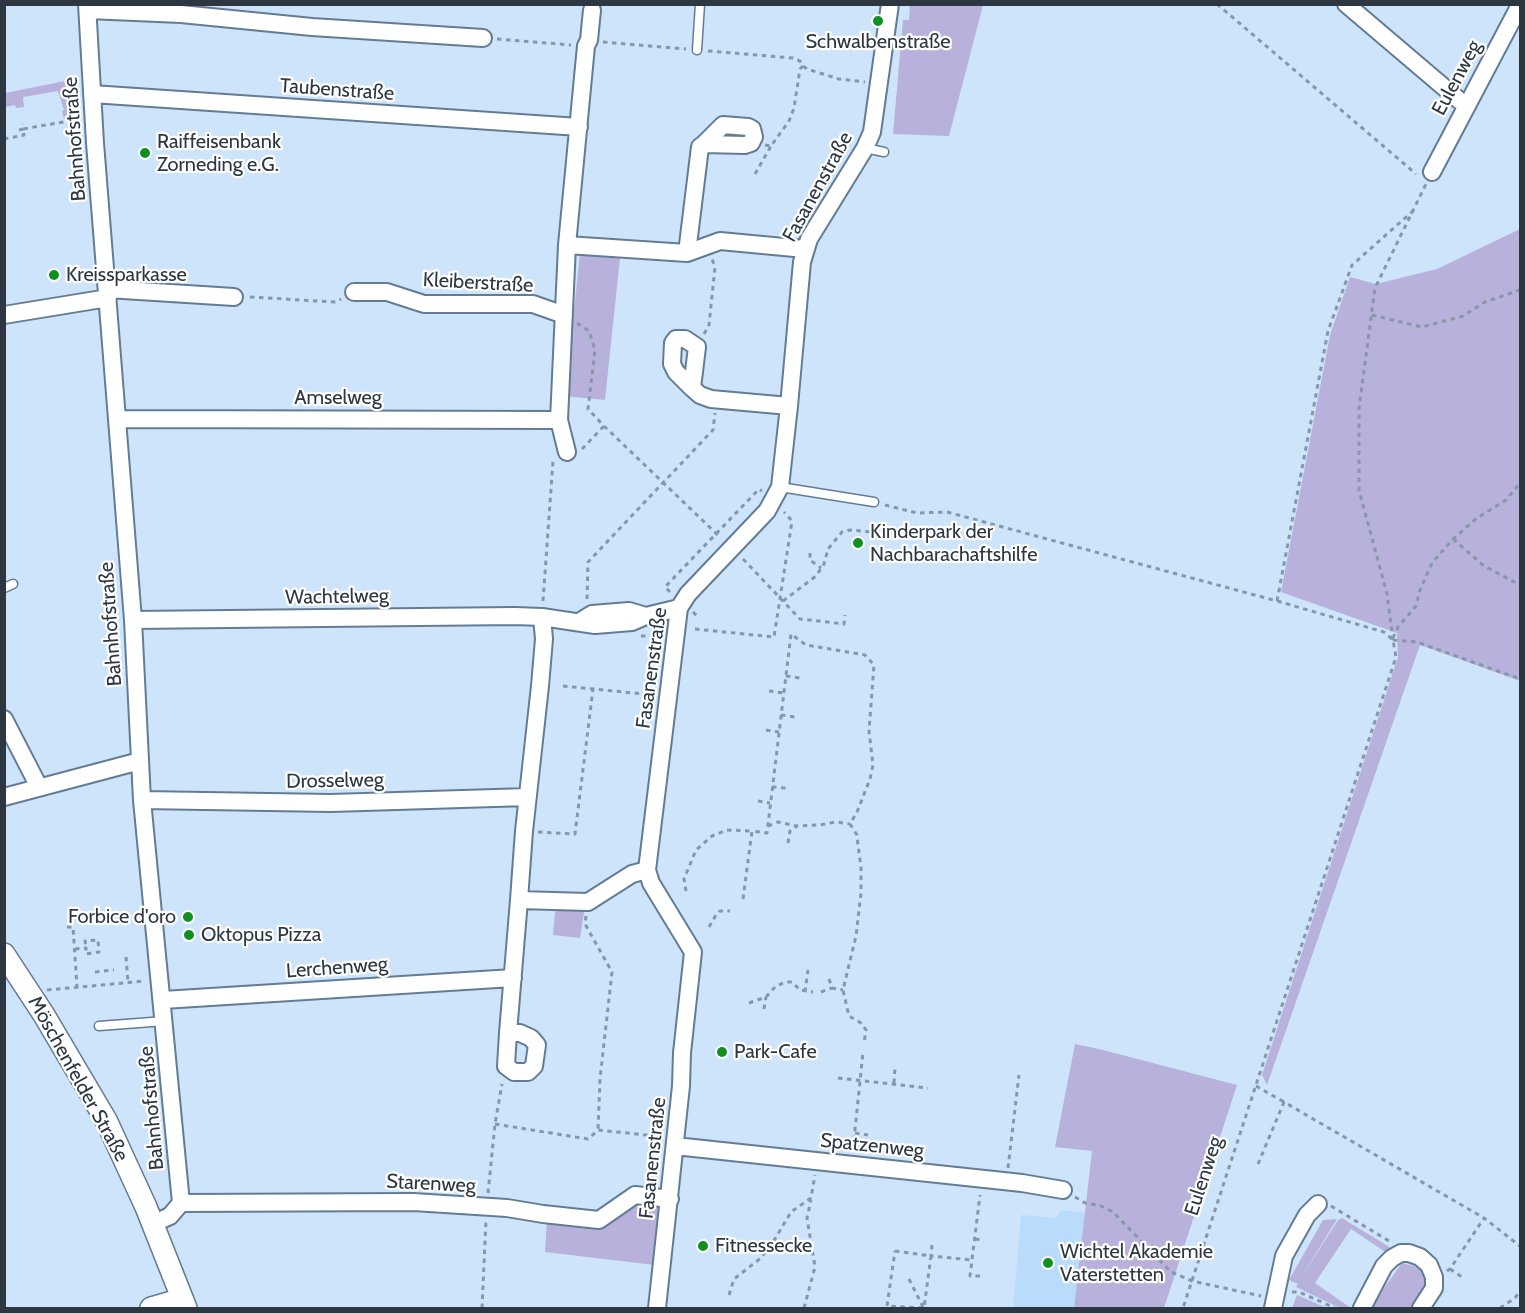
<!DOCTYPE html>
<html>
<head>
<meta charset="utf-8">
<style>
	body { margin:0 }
	#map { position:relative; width:1525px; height:1313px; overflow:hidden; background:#cee4fb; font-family:Cabin,sans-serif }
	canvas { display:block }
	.frame { position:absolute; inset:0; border:6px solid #2c3741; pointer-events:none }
</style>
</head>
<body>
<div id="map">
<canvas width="1525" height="1313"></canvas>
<div class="frame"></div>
</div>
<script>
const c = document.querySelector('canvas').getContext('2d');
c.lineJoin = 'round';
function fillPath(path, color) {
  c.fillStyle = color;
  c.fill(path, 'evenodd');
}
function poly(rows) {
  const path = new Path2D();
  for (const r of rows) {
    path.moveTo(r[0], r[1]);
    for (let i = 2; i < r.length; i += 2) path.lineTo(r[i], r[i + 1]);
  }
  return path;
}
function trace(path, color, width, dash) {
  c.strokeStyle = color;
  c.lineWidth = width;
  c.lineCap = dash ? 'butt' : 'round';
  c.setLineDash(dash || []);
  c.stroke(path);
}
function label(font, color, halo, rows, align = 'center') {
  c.font = font + ' Cabin,sans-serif';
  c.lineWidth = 4.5;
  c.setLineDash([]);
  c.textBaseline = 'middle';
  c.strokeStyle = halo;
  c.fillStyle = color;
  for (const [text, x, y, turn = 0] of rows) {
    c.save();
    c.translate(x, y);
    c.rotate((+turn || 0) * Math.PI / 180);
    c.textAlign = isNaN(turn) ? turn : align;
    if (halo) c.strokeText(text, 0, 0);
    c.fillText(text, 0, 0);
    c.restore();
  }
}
fillPath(poly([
	[1061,1210,1085,1213,1074,1308,1013,1308,1021,1215,1056,1218]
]), '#b9dbfc');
fillPath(poly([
	[910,5,983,5,949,136,893,134,903,20,909,20],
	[65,81,69,118,64,119,62,111,64,110,58,91,23,97,24,107,16,108,15,105,5,107,5,93],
	[1520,229,1520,681,1420,645,1267,1085,1262,1075,1398,657,1397,633,1281,592,1330,335,1350,277,1376,284,1437,269],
	[580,254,620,258,605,400,565,396],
	[560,906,585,906,580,938,553,935,555,912],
	[1075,1044,1099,1049,1237,1085,1164,1308,1074,1308,1092,1151,1055,1147],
	[634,1200,662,1204,655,1265,545,1252,547,1221,601,1226],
	[1342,1218,1391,1248,1387,1253,1351,1229,1315,1283,1351,1308,1340,1308,1296,1287,1298,1284,1289,1280,1323,1220,1337,1219,1301,1278,1338,1220],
	[1402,1263,1417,1267,1425,1275,1428,1286,1414,1308,1372,1308,1374,1302],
	[1297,1295,1327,1308,1292,1308]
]), '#b7b1dc');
const service = poly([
	[697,50,700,4],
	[865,148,884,152],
	[780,487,874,502],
	[4,588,13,584],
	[99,1026,165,1021]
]);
const minor = poly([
	[87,4,95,143,133,620,142,800,181,1203,170,1216,152,1224],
	[1346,4,1466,106],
	[88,10,181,14,312,27,483,38],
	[92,94,579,127],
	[704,144,723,125,748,127,752,129,754,137,751,143,745,145,704,144,700,147,687,253,720,241,805,249],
	[1432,172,1520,5],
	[567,245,687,253],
	[107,289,234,297],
	[354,292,387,292,424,304,533,304,564,315],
	[4,315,108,298],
	[692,388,676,372,672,364,673,343,676,339,685,339,697,347,692,388,700,395,711,399,789,406],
	[117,419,559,420],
	[567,452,559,420,567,245,586,46,589,40,592,10],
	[646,616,679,608],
	[133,620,515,616,542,617,595,625,632,622,646,616,629,611,592,614,579,622],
	[4,719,39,787],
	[4,797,140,761],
	[142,800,331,803,528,797],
	[519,900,588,902,632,874,647,870],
	[163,1000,513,978],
	[508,1033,520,1033,531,1038,537,1045,534,1066,528,1072,514,1072,506,1066,508,1033,519,900,524,831,540,686,544,639,542,617],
	[675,1146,1022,1183,1063,1190],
	[181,1203,413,1202,507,1208,543,1214,599,1220,635,1195,670,1199],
	[657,1308,681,1086,682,1053,693,952,651,883,647,870,679,608,688,594,767,511,780,487,789,406,802,262,809,239,865,148,872,132,890,4],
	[1273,1308,1284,1256,1307,1215,1318,1204],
	[1362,1308,1384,1266,1392,1258,1401,1253,1409,1253,1420,1257,1429,1265,1434,1277,1434,1288,1421,1308]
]);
const tertiary = poly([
	[4,954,44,1015,106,1120,146,1207,186,1308],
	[151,1308,182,1299]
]);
trace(service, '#637c95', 11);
trace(minor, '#637c95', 20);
trace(tertiary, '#637c95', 24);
trace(poly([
	[1217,4,1416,174],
	[497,39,571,45],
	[603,42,686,49],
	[708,51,793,58,800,61,803,66,807,69,839,79,865,82],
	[19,130,23,129,22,124],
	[4,139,24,135,23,129,80,119],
	[765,145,771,146,789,121,794,108,800,69,803,66],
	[755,174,771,146],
	[250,297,335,302,341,299],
	[1372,315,1422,327,1463,316,1485,302,1520,290],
	[577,323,589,331,595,350,588,409,604,426,721,538],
	[704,334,709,325,715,267,712,259],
	[582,449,604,426],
	[885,505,917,513,947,512,1277,601,1384,632,1393,640,1396,657,1183,1308],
	[1453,539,1484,566,1520,585],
	[810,553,810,560,821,568],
	[743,559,800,619,844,624,845,615],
	[670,592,665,587,759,489,762,491],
	[587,599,588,562,713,430,715,413],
	[543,601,553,461],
	[783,601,816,576,824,564,828,549,842,532,850,530,872,532],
	[1277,601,1328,331,1352,265,1413,211],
	[693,612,698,617],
	[695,629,774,637,792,521,784,512],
	[641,636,660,636],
	[1393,638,1398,627,1416,606,1420,590,1432,563,1453,539,1477,518,1506,500,1520,483],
	[1393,640,1387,594,1359,490,1359,408,1375,288,1426,184],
	[1393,640,1417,642,1520,679],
	[786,676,800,678],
	[563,686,654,695],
	[769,691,784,693],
	[781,715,795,717],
	[766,730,779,732],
	[772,787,786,788],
	[758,801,770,803],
	[768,826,778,822,797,826,819,825,836,822,850,824],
	[538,832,575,834,593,689],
	[788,843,790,831,797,826],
	[686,891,684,879,696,850,712,836,727,830,752,831],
	[743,899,752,831,767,833,791,634,806,645,865,655,874,665,869,731,873,765,870,779,857,812,850,824,857,835,858,845,861,867,861,893,856,936,843,990,849,1016,861,1023,866,1030,864,1043],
	[586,916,585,924,612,972,600,1079,598,1130],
	[67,927,73,927,77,987],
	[709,927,716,915,720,911,730,911],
	[75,949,86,948,86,954,99,952,98,940,85,941,86,948],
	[126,957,128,983],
	[95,972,114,970],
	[829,979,832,988,843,990],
	[47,990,145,981],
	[805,992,808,970],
	[821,992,832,988],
	[749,1003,766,997,776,986,786,982,792,982,800,990,813,992],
	[764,1009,766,997],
	[838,1078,928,1088],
	[894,1083,895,1068],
	[1256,1086,1284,1102],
	[495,1124,588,1139,598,1130,656,1136,659,1125],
	[855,1133,868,1135],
	[853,1149,863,1052],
	[1258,1164,1284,1102,1484,1218,1520,1246],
	[1008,1168,1019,1075],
	[488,1193,495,1124,502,1084],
	[1075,1197,1087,1204,1099,1205,1113,1212,1171,1272,1192,1281,1261,1296],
	[1331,1206,1389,1241],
	[975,1239,983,1240],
	[932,1245,931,1256,972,1260],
	[895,1251,931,1256,924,1308,887,1306,895,1251],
	[1450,1269,1462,1277],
	[1447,1271,1450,1269,1484,1218],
	[980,1276,970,1276,980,1195],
	[909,1279,923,1307],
	[1292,1292,1299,1292,1335,1308],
	[729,1295,734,1279,761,1258,775,1239,791,1212,811,1198,815,1175],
	[482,1308,486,1220],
	[804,1308,815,1267,807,1218,811,1200],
	[1500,1308,1515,1298,1520,1291]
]), '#8697a8', 3, [4.5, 4.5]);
trace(service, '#fff', 8);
trace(minor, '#fff', 16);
trace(tertiary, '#fff', 21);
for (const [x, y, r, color] of [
	[878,21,6,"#10901f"],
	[145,153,6,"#10901f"],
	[54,275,6,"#10901f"],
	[858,543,6,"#10901f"],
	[188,917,6,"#10901f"],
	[189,935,6,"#10901f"],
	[722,1052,6,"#10901f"],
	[703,1246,6,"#10901f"],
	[1048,1263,6,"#10901f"]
]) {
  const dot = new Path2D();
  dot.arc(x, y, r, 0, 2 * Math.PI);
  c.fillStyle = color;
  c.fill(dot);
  trace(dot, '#fff', 2);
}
label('20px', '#2c3741', '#fff', [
	["Schwalbenstraße",878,42,"center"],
	["Raiffeisenbank",157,142],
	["Zorneding e.G.",157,165],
	["Kreissparkasse",66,275],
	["Kinderpark der",870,532],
	["Nachbarachaftshilfe",870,555],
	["Forbice d'oro",176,917,"right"],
	["Oktopus Pizza",201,935],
	["Park-Cafe",734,1052],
	["Fitnessecke",715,1246],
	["Wichtel Akademie",1060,1252],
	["Vaterstetten",1060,1275]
], 'left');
label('20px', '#2c3741', '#fff', [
	["Eulenweg",1457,78,-62],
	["Taubenstraße",337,90,4],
	["Bahnhofstraße",75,139,-94],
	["Fasanenstraße",818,187,-61],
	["Kleiberstraße",478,283,3],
	["Amselweg",338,398],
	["Wachtelweg",337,597,-1],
	["Bahnhofstraße",111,624,-94],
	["Fasanenstraße",652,668,-82],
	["Drosselweg",335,781,-1],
	["Lerchenweg",337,968,-4],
	["Möschenfelder Straße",78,1079,61],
	["Bahnhofstraße",152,1108,-95],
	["Spatzenweg",872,1146,6],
	["Fasanenstraße",653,1158,-84],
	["Eulenweg",1204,1176,-72],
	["Starenweg",431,1184,3]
]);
</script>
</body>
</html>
